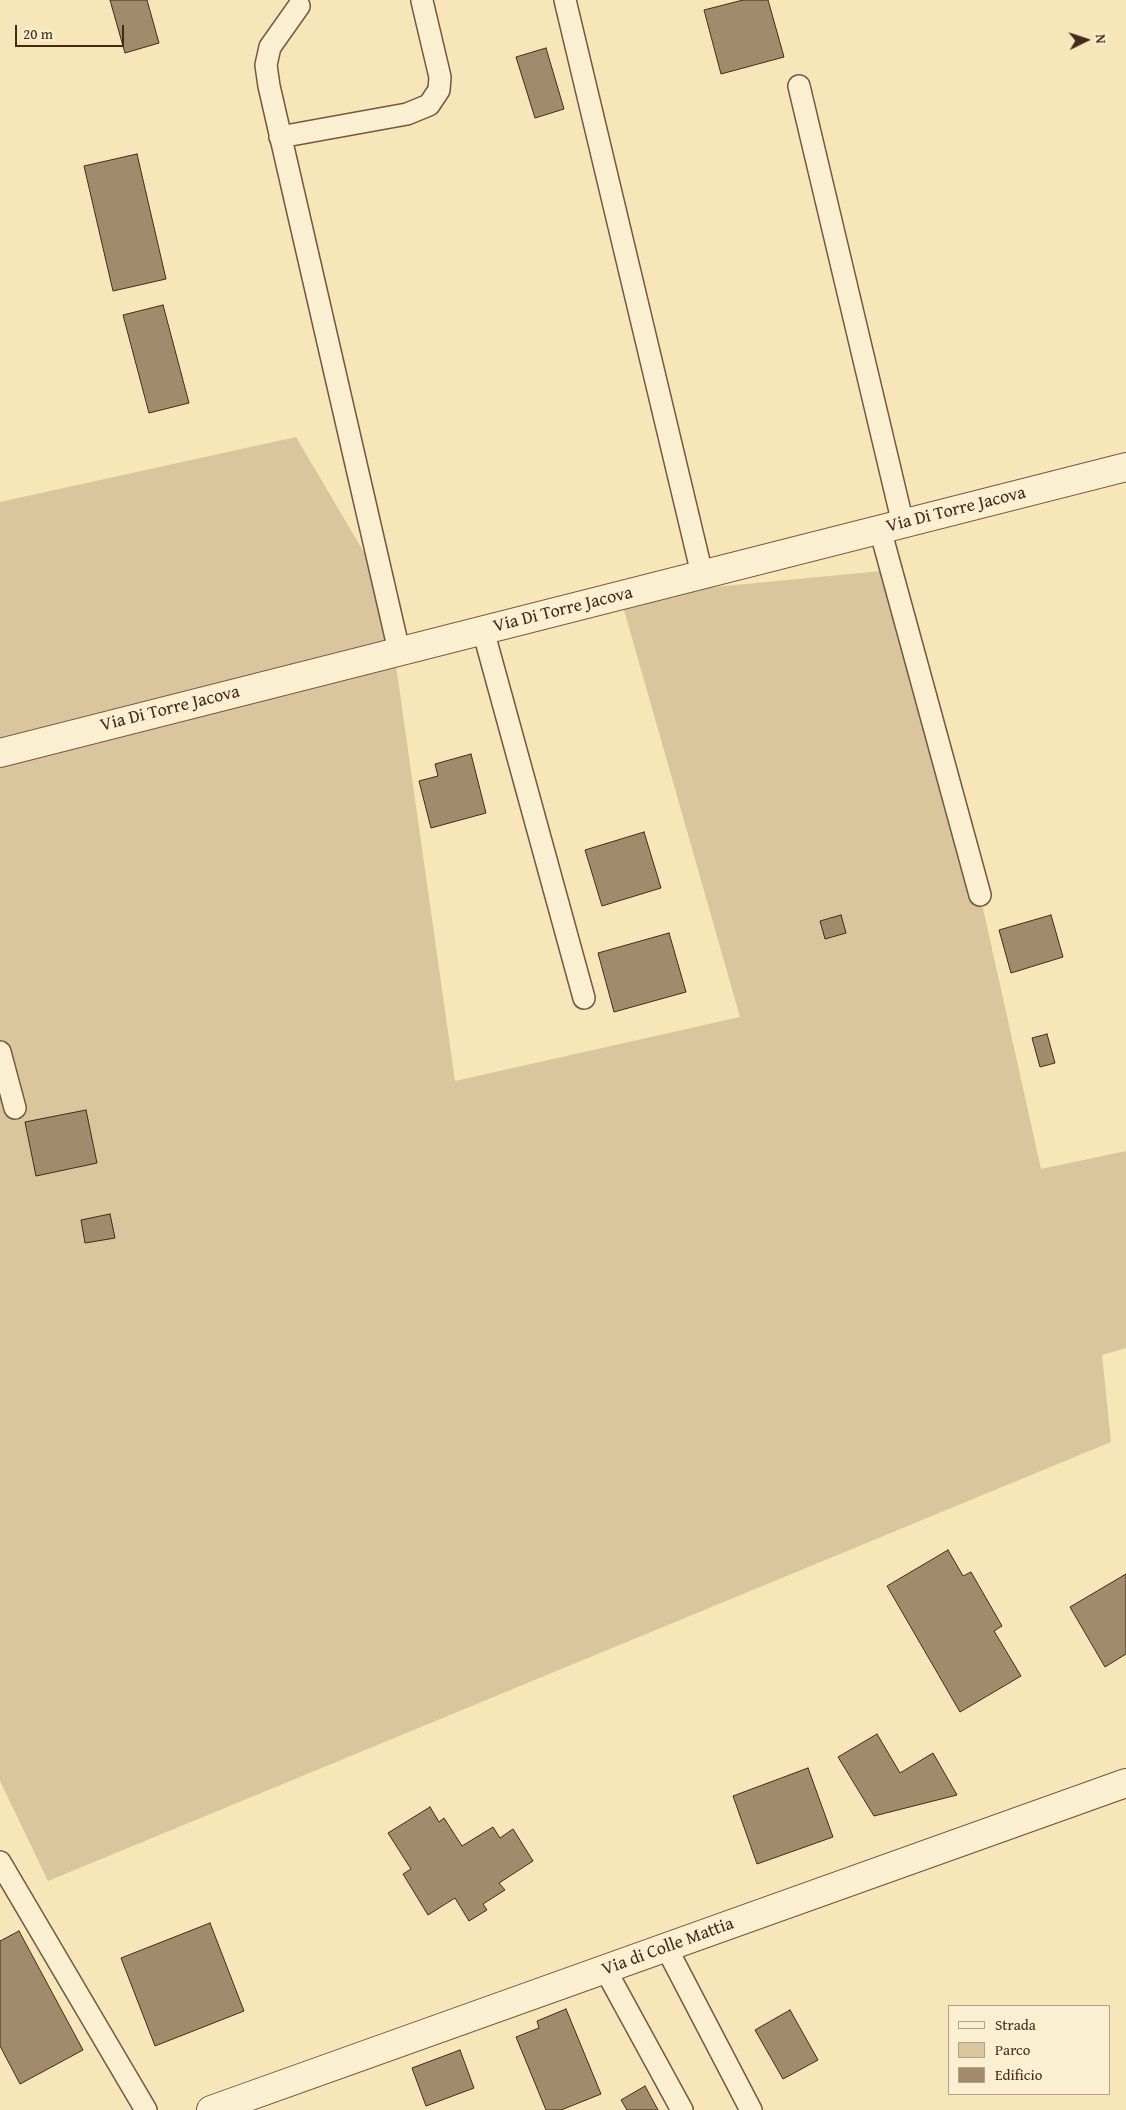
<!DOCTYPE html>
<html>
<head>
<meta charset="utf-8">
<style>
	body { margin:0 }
	#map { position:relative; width:1126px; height:2110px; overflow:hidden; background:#f7e6b7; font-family:"Gentium Book Plus",serif }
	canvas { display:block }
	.legend { position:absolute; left:948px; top:2005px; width:162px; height:90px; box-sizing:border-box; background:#faefd0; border:1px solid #b2a088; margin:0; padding:6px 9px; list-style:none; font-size:15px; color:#45291c }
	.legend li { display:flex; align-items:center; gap:10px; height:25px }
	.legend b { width:25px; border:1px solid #b2a088 }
	.north { position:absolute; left:1061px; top:15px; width:50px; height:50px; -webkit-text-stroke:4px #faefd0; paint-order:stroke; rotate:86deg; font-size:14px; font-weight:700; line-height:20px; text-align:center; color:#45291c }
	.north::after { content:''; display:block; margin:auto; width:18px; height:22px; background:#45291c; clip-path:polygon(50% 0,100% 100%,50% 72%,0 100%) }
	.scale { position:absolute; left:15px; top:25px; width:109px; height:22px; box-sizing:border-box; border:2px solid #45291c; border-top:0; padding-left:6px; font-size:15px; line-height:18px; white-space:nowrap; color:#45291c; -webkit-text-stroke:4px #faefd0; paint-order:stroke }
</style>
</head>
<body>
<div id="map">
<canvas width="1126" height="2110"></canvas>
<ul class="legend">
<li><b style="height:6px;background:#faefd0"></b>Strada</li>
<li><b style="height:14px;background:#d9c69d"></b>Parco</li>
<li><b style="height:14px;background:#a28b6d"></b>Edificio</li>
</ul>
<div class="north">N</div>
<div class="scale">20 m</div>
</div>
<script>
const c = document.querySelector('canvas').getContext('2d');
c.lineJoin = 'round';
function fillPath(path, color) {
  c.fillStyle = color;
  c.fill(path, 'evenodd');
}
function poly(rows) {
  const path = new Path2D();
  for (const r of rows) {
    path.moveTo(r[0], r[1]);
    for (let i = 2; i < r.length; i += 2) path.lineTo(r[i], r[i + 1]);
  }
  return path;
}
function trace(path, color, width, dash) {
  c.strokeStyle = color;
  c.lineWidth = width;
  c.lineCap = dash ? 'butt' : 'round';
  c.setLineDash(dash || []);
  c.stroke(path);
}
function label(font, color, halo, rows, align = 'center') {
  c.font = font + ' "Gentium Book Plus",serif';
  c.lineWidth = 4;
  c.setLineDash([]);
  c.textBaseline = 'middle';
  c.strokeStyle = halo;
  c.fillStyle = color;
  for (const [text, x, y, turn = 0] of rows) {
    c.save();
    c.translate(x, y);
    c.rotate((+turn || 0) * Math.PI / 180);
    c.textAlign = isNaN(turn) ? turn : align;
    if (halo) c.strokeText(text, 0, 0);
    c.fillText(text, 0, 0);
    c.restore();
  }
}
fillPath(poly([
	[296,437,385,588,455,1081,740,1017,620,596,892,570,980,895,1041,1169,1126,1151,1126,1348,1102,1355,1111,1442,48,1881,0,1781,0,502]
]), '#d9c69d');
const building = poly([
	[110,0,147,0,159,43,125,53,110,0],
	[743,0,768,0,784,57,721,74,704,10,743,0],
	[546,48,564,109,535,118,516,57,546,48],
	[137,154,166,279,113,291,84,166,137,154],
	[163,305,189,403,149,413,123,315,163,305],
	[471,754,486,813,431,828,419,781,438,776,435,764,471,754],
	[644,832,661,888,602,906,585,850,644,832],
	[841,915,846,933,825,939,820,921,841,915],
	[1051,915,1063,957,1011,973,999,930,1051,915],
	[669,933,686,992,614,1012,598,953,669,933],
	[1047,1034,1055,1063,1040,1067,1032,1038,1047,1034],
	[86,1110,97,1163,36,1176,25,1122,86,1110],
	[110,1214,115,1238,85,1243,81,1220,110,1214],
	[948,1550,963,1576,971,1572,1002,1626,994,1631,1021,1676,960,1712,887,1586,948,1550],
	[1126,1574,1126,1654,1105,1667,1070,1607,1126,1574],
	[877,1734,900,1773,933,1753,957,1795,874,1816,838,1757,877,1734],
	[808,1768,833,1837,757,1864,733,1796,808,1768],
	[430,1807,439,1822,444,1818,462,1846,493,1827,500,1838,513,1829,533,1861,499,1883,505,1890,483,1904,487,1910,469,1921,455,1898,428,1915,403,1874,411,1869,388,1833,430,1807],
	[210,1923,244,2011,155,2046,121,1958,210,1923],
	[19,1931,83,2050,20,2084,0,2046,0,1941,19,1931],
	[566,2009,601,2094,561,2110,546,2110,516,2037,539,2028,537,2021,566,2009],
	[790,2010,818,2060,783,2079,755,2030,790,2010],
	[460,2050,474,2088,426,2106,412,2068,460,2050],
	[645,2086,658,2110,627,2110,621,2100,645,2086]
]);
fillPath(building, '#a28b6d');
trace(building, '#45291c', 1);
const service = poly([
	[565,0,702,574],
	[299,6,270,47,266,65,269,86,399,651],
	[799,86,903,524],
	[280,137,407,114,429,105,439,90,440,77,422,1],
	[880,529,980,895],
	[483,630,584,998],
	[0,1052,15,1108],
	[0,1862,146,2110],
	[666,1947,751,2110],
	[605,1969,682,2110]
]);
const minor = poly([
	[0,753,1126,467],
	[211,2110,1126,1783]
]);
trace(service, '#725843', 24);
trace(minor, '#725843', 30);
trace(service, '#faefd0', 21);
trace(minor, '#faefd0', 28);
label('18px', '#45291c', '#faefd0', [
	["Via Di Torre Jacova",956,510,-14],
	["Via Di Torre Jacova",563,610,-14],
	["Via Di Torre Jacova",170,709,-14],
	["Via di Colle Mattia",668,1947,-20]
]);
</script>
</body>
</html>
